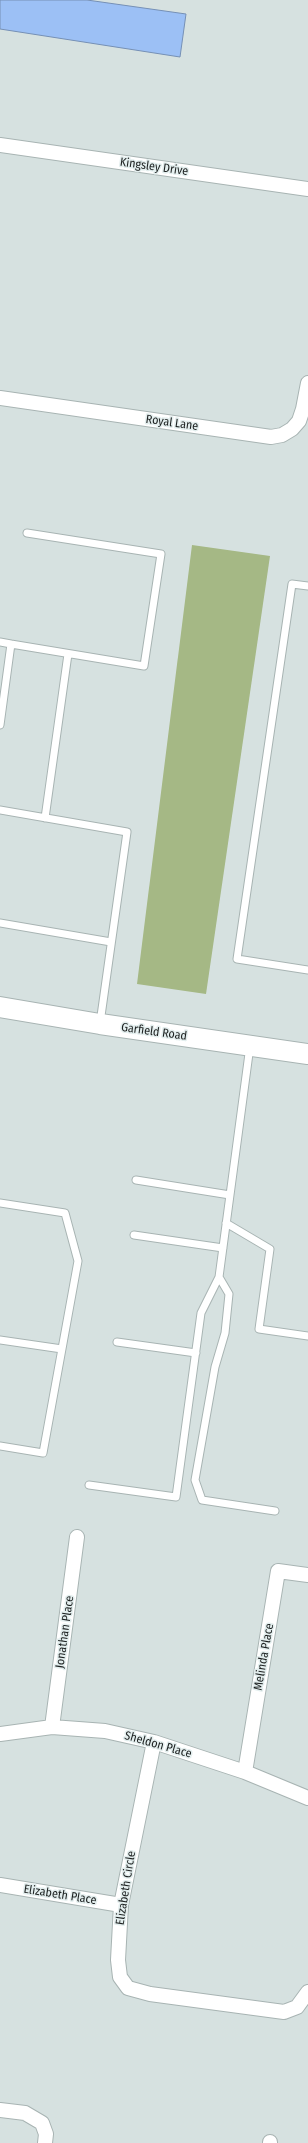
<!DOCTYPE html>
<html>
<head>
<meta charset="utf-8">
<style>
	body { margin:0 }
	canvas { display:block; background:#d6e1e0 }
</style>
</head>
<body>
<canvas width="308" height="2143"></canvas>
<script>
const c = document.querySelector('canvas').getContext('2d');
c.lineJoin = 'round';
function fillPath(path, color) {
  c.fillStyle = color;
  c.fill(path, 'evenodd');
}
function poly(rows) {
  const path = new Path2D();
  for (const r of rows) {
    path.moveTo(r[0], r[1]);
    for (let i = 2; i < r.length; i += 2) path.lineTo(r[i], r[i + 1]);
  }
  return path;
}
function trace(path, color, width, dash) {
  c.strokeStyle = color;
  c.lineWidth = width;
  c.lineCap = dash ? 'butt' : 'round';
  c.setLineDash(dash || []);
  c.stroke(path);
}
function label(font, color, halo, rows, align = 'center') {
  c.font = font + ' "Fira Sans Condensed",sans-serif';
  c.lineWidth = 3;
  c.setLineDash([]);
  c.textBaseline = 'middle';
  c.strokeStyle = halo;
  c.fillStyle = color;
  for (const [text, x, y, turn = 0] of rows) {
    c.save();
    c.translate(x, y);
    c.rotate((+turn || 0) * Math.PI / 180);
    c.textAlign = isNaN(turn) ? turn : align;
    if (halo) c.strokeText(text, 0, 0);
    c.fillText(text, 0, 0);
    c.restore();
  }
}
fillPath(poly([
	[192,545,270,556,206,994,137,984]
]), '#a5b885');
const water = poly([
	[0,0,87,0,186,14,180,57,0,29,0,0]
]);
fillPath(water, '#9cc0f5');
trace(water, '#7690b5', 1);
const service = poly([
	[308,586,292,584,237,959,308,970],
	[0,642,11,644],
	[0,725,11,644,144,666,161,554,27,533],
	[0,810,127,832,100,1023],
	[45,818,68,654],
	[0,923,111,942],
	[136,1180,230,1195],
	[0,1203,65,1213,78,1261,43,1453,0,1446],
	[226,1223,270,1249,259,1329,308,1336],
	[134,1235,223,1248],
	[219,1277,229,1294,225,1333,215,1367,195,1480,202,1500,275,1511],
	[0,1340,62,1349],
	[117,1342,196,1353],
	[89,1485,176,1497,201,1313,219,1277,250,1046]
]);
const minor = poly([
	[0,145,308,189],
	[0,398,271,437,282,435,292,429,299,421,303,409,308,383],
	[52,1727,77,1537],
	[0,1734,52,1727,105,1731,154,1742,245,1772,308,1798],
	[154,1742,121,1905,118,1960,120,1977,128,1988,150,1994,284,2012,297,2007,308,1992],
	[245,1772,278,1571,308,1575],
	[0,1885,121,1905],
	[0,2110,25,2113,42,2123,46,2134,45,2143],
	[270,2142,270,2143]
]);
const secondary = poly([
	[0,1007,100,1024,308,1054]
]);
trace(service, '#a8b4b3', 9);
trace(minor, '#a8b4b3', 16);
trace(secondary, '#a8b4b3', 22);
trace(service, '#fff', 7);
trace(minor, '#fff', 14);
trace(secondary, '#fff', 20);
label('12px', '#1c2020', '#e3eeee', [
	["Kingsley Drive",154,167,8],
	["Royal Lane",172,423,8],
	["Garfield Road",154,1032,8],
	["Jonathan Place",65,1632,-82],
	["Melinda Place",264,1657,-80],
	["Sheldon Place",158,1745,16],
	["Elizabeth Circle",126,1888,-81],
	["Elizabeth Place",60,1895,9]
]);
</script>
</body>
</html>
